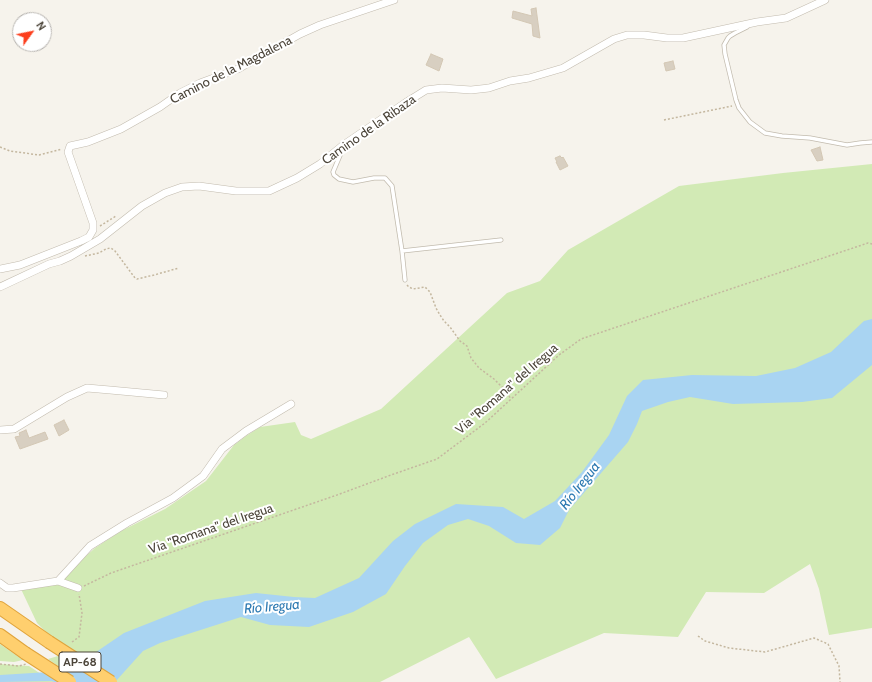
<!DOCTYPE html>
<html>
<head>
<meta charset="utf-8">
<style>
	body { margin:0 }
	#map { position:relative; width:872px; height:682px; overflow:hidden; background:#f6f3ec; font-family:Cabin,sans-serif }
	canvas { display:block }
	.north { position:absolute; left:12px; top:12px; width:40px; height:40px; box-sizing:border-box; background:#fff; border:1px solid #b7b4b0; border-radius:50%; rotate:57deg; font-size:11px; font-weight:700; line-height:16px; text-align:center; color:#4b4439 }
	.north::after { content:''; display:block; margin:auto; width:14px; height:18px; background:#fc3f1d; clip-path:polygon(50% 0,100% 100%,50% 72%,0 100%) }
</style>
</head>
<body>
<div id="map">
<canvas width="872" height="682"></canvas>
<div class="north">N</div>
</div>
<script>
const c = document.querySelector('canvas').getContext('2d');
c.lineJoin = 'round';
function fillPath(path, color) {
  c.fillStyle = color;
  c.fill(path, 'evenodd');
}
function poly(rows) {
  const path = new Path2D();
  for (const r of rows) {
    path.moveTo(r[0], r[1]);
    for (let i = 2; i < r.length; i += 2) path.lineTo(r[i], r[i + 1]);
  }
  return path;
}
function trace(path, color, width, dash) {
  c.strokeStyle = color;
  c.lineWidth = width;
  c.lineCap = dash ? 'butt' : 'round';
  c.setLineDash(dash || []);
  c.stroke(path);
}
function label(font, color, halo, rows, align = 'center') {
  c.font = font + ' Cabin,sans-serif';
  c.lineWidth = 4;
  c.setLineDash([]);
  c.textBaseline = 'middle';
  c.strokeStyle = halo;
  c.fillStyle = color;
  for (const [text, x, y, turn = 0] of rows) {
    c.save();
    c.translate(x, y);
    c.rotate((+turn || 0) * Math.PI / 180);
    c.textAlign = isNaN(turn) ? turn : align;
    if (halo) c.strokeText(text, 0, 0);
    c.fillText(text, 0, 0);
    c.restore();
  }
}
fillPath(poly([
	[872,164,872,628,829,635,819,589,810,564,764,593,706,592,678,637,604,633,496,679,469,637,380,682,99,682,91,678,37,623,20,587,54,584,95,548,121,531,165,509,206,481,234,445,246,436,260,427,295,422,301,435,311,439,381,409,507,293,540,281,568,250,679,186,783,173],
	[0,644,23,660,14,662,0,661],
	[58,656,74,667,65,671,48,659],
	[0,664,29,666,38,672,55,682,0,682]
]), '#d2eab5');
fillPath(poly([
	[872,319,872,365,832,398,802,402,733,404,690,397,668,402,642,411,637,424,628,442,569,510,560,528,540,545,516,543,489,526,468,519,448,525,423,543,405,566,386,594,353,612,309,627,270,625,241,617,160,643,143,651,115,682,54,682,52,681,0,682,0,675,65,671,74,667,124,633,205,601,256,593,294,597,315,598,359,578,393,541,415,524,456,504,503,507,524,519,555,501,582,472,609,435,627,396,643,380,692,375,756,376,795,368,831,352,864,321]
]), '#a9d4f2');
const building = poly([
	[536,8,540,38,533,36,532,24,512,18,513,11,532,16,531,9,536,8],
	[431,54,443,59,439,71,426,65,431,54],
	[673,61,675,69,666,71,664,63,673,61],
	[820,147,823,160,817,161,811,150,820,147],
	[560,156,562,158,563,157,568,166,560,170,556,162,557,162,555,158,560,156],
	[64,420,69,430,59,436,54,425,64,420],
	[26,430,29,438,45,432,48,439,20,449,15,437,20,436,19,433,26,430]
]);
fillPath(building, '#d8cfc1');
trace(building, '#d3c7b4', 1);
const lane = poly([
	[747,27,735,33,730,36,728,38,724,45,725,54,736,100,739,108,750,122,765,133,782,136,810,138,847,145,860,143,872,142],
	[344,146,333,172,334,175,339,179,353,182,374,178,385,178,392,186,402,251,501,240],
	[402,251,405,280]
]);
const street = poly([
	[0,269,20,265,81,241,89,237,93,230,93,223,68,152,70,146,88,142,121,129,160,107,180,93,200,83,238,69,300,34,320,25,394,0],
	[0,287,49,264,60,261,71,256,100,239,142,206,165,193,182,187,199,186,236,191,269,191,297,178,320,164,342,146,405,103,426,90,442,88,471,90,489,88,510,81,529,78,563,68,614,39,627,35,644,35,667,38,683,38,757,22,786,18,825,0],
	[0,430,14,429,67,397,87,388,110,390,164,395],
	[58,581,90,546,127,523,173,498,203,476,222,449,246,431,291,404],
	[0,583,7,588,13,588,58,581,78,588]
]);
const highway = poly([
	[0,608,49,642],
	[0,635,25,653]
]);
trace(lane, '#c2bbae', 5);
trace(street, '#c2bbae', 8);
trace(highway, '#e0a43c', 14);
trace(poly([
	[664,120,732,106],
	[0,147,10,151,39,155,62,149],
	[100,226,116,216],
	[85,256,99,253,106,249,110,248,111,248,115,251,135,278,137,279,154,275,179,268],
	[407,285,409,287,413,289,425,287,430,292,436,308,440,315,444,321,450,327,460,341,467,346,471,358,479,368,494,379,504,389,511,399],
	[84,586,111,573,337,495,391,475,437,459,485,423,559,355,581,339,868,243,872,244],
	[698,636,705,641,729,648,765,652,814,638,828,644,839,666,840,682],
	[72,642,79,637,82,613,79,594],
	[0,664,19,666,26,664]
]), '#c4b79f', 1.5, [2, 2]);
trace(lane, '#fff', 3.5);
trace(street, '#fff', 7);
trace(highway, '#ffcf6e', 12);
const highwayBridge = poly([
	[49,642,111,682],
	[25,653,70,682]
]);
trace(highwayBridge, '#e0a43c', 14, []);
trace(highwayBridge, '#ffcf6e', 12);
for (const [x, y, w] of [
	[80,662,42]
]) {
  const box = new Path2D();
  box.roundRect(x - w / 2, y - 10, w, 20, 3);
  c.fillStyle = '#fff';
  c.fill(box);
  trace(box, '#4b4439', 1);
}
label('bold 12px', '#4b4439', null, [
	["AP-68",80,662]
]);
label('13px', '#4b4439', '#fff', [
	["Camino de la Magdalena",231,70,-27],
	["Camino de la Ribaza",369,130,-35],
	["Via \"Romana\" del Iregua",507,389,-41],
	["Via \"Romana\" del Iregua",211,529,-19]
]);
label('italic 14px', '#2e7ab2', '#fff', [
	["Río Iregua",580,486,-52],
	["Río Iregua",272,607,-5]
]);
</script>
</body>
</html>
